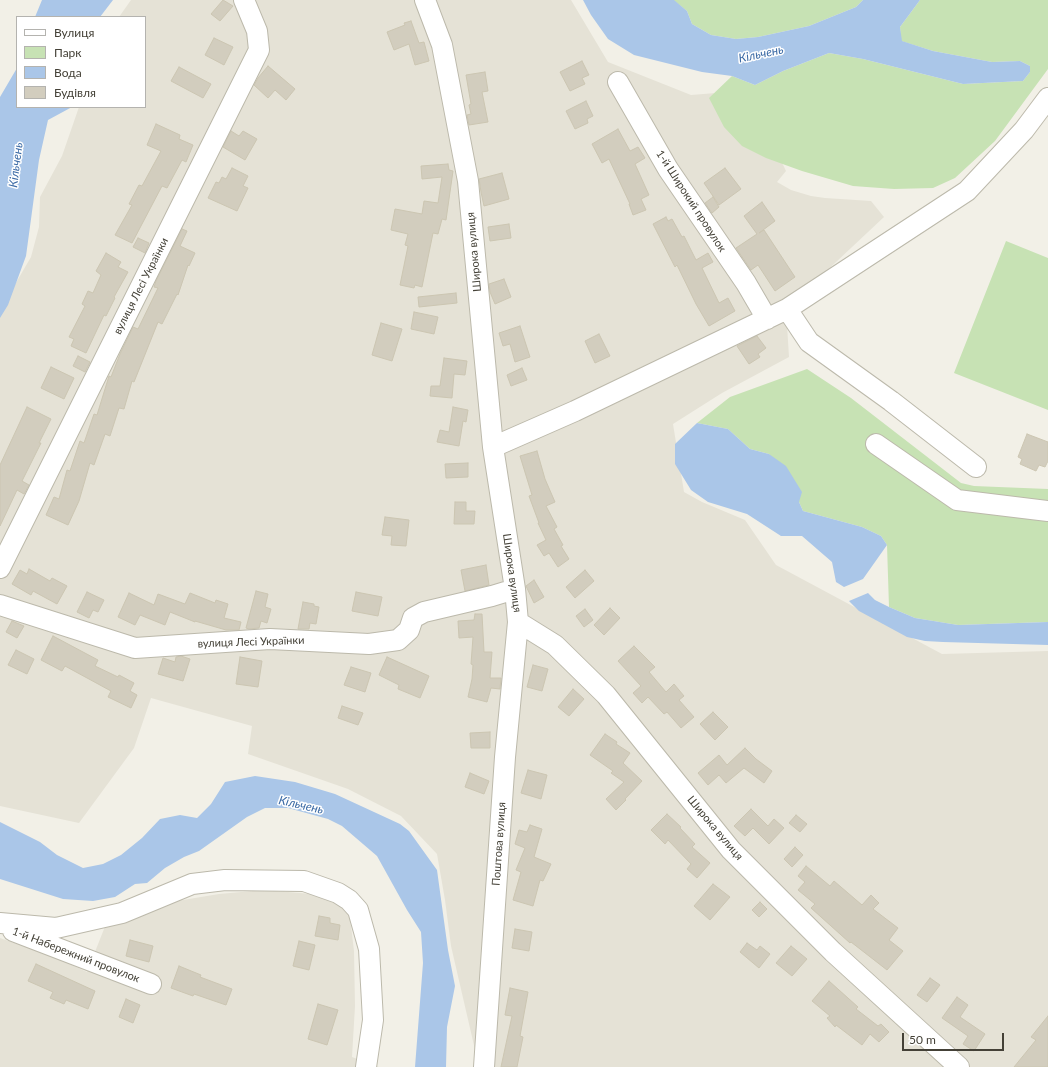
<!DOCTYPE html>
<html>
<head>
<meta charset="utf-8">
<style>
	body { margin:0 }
	#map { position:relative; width:1048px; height:1067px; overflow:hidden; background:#f2f0e7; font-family:Lato,sans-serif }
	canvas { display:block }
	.legend { position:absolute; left:16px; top:16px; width:130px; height:92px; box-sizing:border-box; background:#fff; border:1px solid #b4b3af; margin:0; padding:5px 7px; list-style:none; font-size:12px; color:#444137 }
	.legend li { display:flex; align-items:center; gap:8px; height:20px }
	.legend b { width:20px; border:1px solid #b4b3af }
	.scale { position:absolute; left:902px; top:1033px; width:102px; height:18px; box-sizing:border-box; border:2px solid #444137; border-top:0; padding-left:5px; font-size:12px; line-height:14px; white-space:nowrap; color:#444137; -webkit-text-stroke:3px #fff; paint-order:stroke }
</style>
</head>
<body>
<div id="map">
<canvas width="1048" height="1067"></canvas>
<ul class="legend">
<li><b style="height:5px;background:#fff"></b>Вулиця</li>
<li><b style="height:11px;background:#c7e2b4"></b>Парк</li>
<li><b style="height:11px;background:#aac6e8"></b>Вода</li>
<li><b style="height:11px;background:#d2cdbe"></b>Будівля</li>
</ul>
<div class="scale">50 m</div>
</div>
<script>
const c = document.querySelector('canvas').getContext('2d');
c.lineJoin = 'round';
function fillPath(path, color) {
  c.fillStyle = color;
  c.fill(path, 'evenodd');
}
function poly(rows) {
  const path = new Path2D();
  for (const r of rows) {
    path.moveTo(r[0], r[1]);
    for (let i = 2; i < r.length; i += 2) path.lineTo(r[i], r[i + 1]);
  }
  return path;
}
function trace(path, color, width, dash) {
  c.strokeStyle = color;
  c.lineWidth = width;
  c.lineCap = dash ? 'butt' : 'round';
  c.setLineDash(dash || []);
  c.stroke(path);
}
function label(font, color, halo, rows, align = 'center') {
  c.font = font + ' Lato,sans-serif';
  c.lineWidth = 3;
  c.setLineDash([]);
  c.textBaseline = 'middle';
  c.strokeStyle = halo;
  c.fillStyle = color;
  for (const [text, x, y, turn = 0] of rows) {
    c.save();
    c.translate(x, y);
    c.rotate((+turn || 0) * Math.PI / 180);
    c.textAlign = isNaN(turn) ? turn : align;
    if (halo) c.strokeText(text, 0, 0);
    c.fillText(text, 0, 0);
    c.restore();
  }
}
fillPath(poly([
	[131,0,571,0,608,62,691,95,728,92,757,110,786,171,777,182,791,190,811,196,825,198,871,201,884,217,786,309,789,357,722,393,673,424,684,492,702,502,745,520,776,565,942,654,1048,651,1048,1067,479,1067,451,946,445,900,437,854,401,816,348,789,248,754,252,726,151,698,134,748,79,823,0,806,0,310,31,257,39,227,40,197,62,156,79,107,145,107,145,17,119,17],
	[264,890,312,894,349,909,354,951,355,1006,352,1057,379,1067,0,1067,0,938,55,957,87,972,106,924,159,904,219,894]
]), '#e5e2d6');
fillPath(poly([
	[673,0,863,0,856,7,809,26,758,37,736,39,711,35,692,24,687,11],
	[920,0,1048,0,1048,69,995,141,955,178,933,188,894,189,853,186,802,171,766,158,742,146,724,127,709,98,732,76,755,85,783,71,829,53,863,59,963,84,1023,81,1030,72,1030,66,1020,61,992,62,933,51,901,41,900,27],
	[1006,241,1048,258,1048,410,954,373],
	[807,369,851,398,961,483,974,486,1048,489,1048,622,958,625,915,618,889,607,887,545,881,536,862,527,803,511,799,502,769,454,750,449,728,429,697,423,730,397]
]), '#c7e2b4');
fillPath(poly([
	[42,0,113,0,100,17,35,17],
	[583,0,674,0,687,11,692,24,711,35,736,39,758,37,809,26,856,7,863,0,920,0,900,27,902,41,933,51,992,62,1020,61,1030,66,1030,72,1023,81,963,84,863,59,829,53,783,71,755,85,732,76,702,72,634,55,608,39,591,15],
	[17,68,17,107,72,107,48,120,39,160,26,256,8,305,0,318,0,97],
	[697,423,728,429,750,449,769,454,786,466,802,492,799,502,803,511,862,527,881,536,887,545,863,579,844,587,836,582,832,562,802,536,781,536,747,514,708,502,691,490,675,464,675,444],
	[868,593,875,600,889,607,915,618,958,625,1048,622,1048,645,943,642,925,641,907,637,859,611,849,601],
	[255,776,295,782,335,794,400,824,409,831,437,870,448,950,455,986,447,1027,446,1067,415,1067,423,963,421,932,407,910,377,856,342,826,328,819,288,808,265,808,247,817,199,851,184,857,165,868,147,883,135,884,115,897,93,901,63,899,0,879,0,822,40,842,57,855,83,868,103,864,121,855,142,838,160,819,180,815,197,818,211,804,225,782]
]), '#aac6e8');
const building = poly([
	[223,0,233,6,220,21,211,14,223,0],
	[411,21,419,43,424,42,429,61,415,65,409,44,394,50,387,32,405,25,404,23,411,21],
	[214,38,233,47,224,65,205,55,214,38],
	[582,61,589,75,582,78,585,84,570,91,560,72,582,61],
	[268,66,295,89,286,100,275,90,268,98,254,85,258,78,268,66],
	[179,67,211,84,203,98,171,81,179,67],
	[485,72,488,91,482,92,488,122,469,125,467,115,471,114,469,105,471,104,466,75,485,72],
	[586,101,593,116,587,119,588,123,575,129,566,111,586,101],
	[156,124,180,135,179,139,193,145,186,162,182,160,167,188,162,186,132,243,115,235,132,205,129,204,139,185,142,186,161,151,147,145,156,124],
	[618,129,630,151,638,147,645,158,635,164,649,195,641,199,646,210,633,215,629,204,630,204,609,159,602,163,592,144,618,129],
	[231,131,239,136,243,131,257,139,245,160,223,147,231,131],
	[448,164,449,170,453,171,446,220,442,219,438,234,433,233,422,287,415,285,414,288,400,285,408,246,405,245,408,234,391,230,395,209,422,214,424,201,438,203,442,177,422,179,421,166,448,164],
	[232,168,248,176,243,186,248,188,237,211,208,198,216,182,219,183,222,177,226,179,232,168],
	[725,168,741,189,719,205,704,183,725,168],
	[502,173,509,199,484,206,481,192,479,179,502,173],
	[713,197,719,207,712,213,705,203,713,197],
	[762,202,775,221,759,233,764,230,795,277,775,291,758,265,751,270,736,248,757,234,744,216,762,202],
	[666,217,668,221,672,219,682,237,684,236,696,260,708,253,713,262,702,268,719,303,728,298,735,311,709,326,696,304,677,265,675,267,653,224,666,217],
	[509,224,511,238,490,241,488,227,509,224],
	[182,229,187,231,180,246,195,253,189,266,188,265,178,295,177,294,162,324,158,322,134,382,132,381,124,409,119,408,110,436,105,434,94,465,90,463,79,501,68,525,46,515,54,497,59,499,67,470,70,471,80,441,84,443,94,414,97,415,109,376,111,377,120,354,133,327,138,329,158,288,154,287,156,281,182,229],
	[138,238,149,243,145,253,133,247,138,238],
	[106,253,121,262,118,267,128,272,114,297,115,298,106,316,104,315,86,353,71,346,74,339,69,337,85,306,82,304,88,291,93,293,101,275,96,271,106,253],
	[504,279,511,297,495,304,490,292,489,284,504,279],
	[456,293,457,303,419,307,418,297,456,293],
	[414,312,438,317,434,334,411,329,414,312],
	[381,323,402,329,392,361,372,355,381,323],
	[520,326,530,357,515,362,510,344,503,346,499,333,520,326],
	[599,334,610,356,595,363,585,341,599,334],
	[757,336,766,348,758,354,760,357,749,364,737,346,757,336],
	[78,356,90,362,85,372,73,366,78,356],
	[444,358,467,361,465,375,454,374,452,398,430,396,431,386,440,386,444,358],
	[51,367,74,378,64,399,41,388,51,367],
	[522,368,527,380,511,386,507,375,522,368],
	[27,407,51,419,39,443,41,443,22,481,29,485,24,494,17,490,0,526,0,465,27,407],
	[453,407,468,410,466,422,463,421,459,446,437,442,440,430,449,432,453,407],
	[1027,434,1048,442,1048,461,1045,467,1039,465,1036,471,1020,464,1022,459,1018,457,1027,434],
	[537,451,545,479,555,502,546,506,557,527,554,529,563,545,561,546,569,559,558,567,549,553,544,556,537,545,546,540,538,523,539,523,529,496,532,495,520,456,537,451],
	[468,463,468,477,446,478,445,464,468,463],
	[455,502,466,502,466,511,475,511,474,524,454,524,455,502],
	[385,517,409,520,406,546,391,545,392,536,382,535,385,517],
	[486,565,489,585,465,591,461,570,486,565],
	[29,569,50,581,52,578,67,586,57,604,33,591,31,595,12,584,20,570,27,574,29,569],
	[585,570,594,581,575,598,566,587,585,570],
	[534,580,544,597,534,603,526,586,534,580],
	[256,591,268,594,265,607,271,609,267,623,261,621,259,628,249,629,246,628,256,591],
	[87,592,104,600,98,612,93,610,89,618,77,612,87,592],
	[356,592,382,597,378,616,352,611,356,592],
	[129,593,154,605,158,594,185,604,190,593,215,603,216,600,228,604,224,618,241,622,239,630,226,630,195,621,195,622,170,612,165,625,140,615,135,625,118,617,129,593],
	[303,602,314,604,314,606,319,607,316,624,310,623,309,629,298,629,303,602],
	[610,608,620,618,604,635,594,625,610,608],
	[585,609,593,620,584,627,576,616,585,609],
	[475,614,482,614,484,652,492,652,490,678,501,678,500,689,491,688,487,702,468,697,472,679,473,665,471,664,473,637,459,638,458,621,474,620,475,614],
	[12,621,24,626,17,638,6,632,12,621],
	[53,636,98,660,95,666,118,677,119,675,134,683,130,691,137,695,131,708,108,697,111,691,65,666,62,671,41,660,53,636],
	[634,646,655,667,649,672,666,692,674,684,684,696,679,700,694,717,681,728,667,712,664,714,648,697,642,703,633,693,641,686,618,661,634,646],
	[16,650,34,659,27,674,8,665,16,650],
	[181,656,190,659,183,681,158,674,163,658,175,662,176,657,181,656],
	[240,657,262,661,258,687,236,684,240,657],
	[387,657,429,676,420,698,398,689,399,685,379,675,387,657],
	[533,665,548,669,542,691,527,687,533,665],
	[351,667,371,673,365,692,344,685,351,667],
	[573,689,584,699,569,716,558,707,573,689],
	[342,706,363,713,358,725,338,718,342,706],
	[713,712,728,727,715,740,700,724,713,712],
	[490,732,490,748,471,748,470,733,490,732],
	[605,734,617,742,616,744,630,753,623,763,642,781,625,799,626,800,616,810,606,799,624,782,611,773,613,771,590,755,605,734],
	[745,748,756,759,772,771,764,783,744,768,726,783,719,775,708,785,698,773,719,755,727,765,745,748],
	[528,770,547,775,541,799,521,793,528,770],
	[470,773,489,781,484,794,465,787,470,773],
	[751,809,768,826,774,819,784,828,769,844,753,828,745,836,734,826,751,809],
	[667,814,681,827,680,828,695,844,692,847,710,863,697,878,687,869,691,864,668,840,665,844,651,830,667,814],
	[796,815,807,824,800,832,789,823,796,815],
	[530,825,542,829,534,857,551,864,543,881,540,880,533,906,513,900,521,872,516,870,525,848,515,844,519,830,527,832,530,825],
	[795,847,803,855,792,867,784,859,795,847],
	[806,866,830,886,834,881,862,905,871,895,879,903,873,909,898,928,889,940,903,951,887,970,851,942,850,943,811,908,815,904,798,890,805,882,798,876,806,866],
	[713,884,730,897,710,920,694,906,713,884],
	[760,902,767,909,759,917,752,910,760,902],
	[319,916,330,918,330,923,340,925,338,940,315,936,319,916],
	[515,929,532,932,529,951,512,948,515,929],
	[130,940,153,946,149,962,126,956,130,940],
	[299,941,315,945,309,970,293,966,299,941],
	[747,943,757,950,760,946,770,954,759,968,740,952,747,943],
	[791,946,807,959,792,976,776,963,791,946],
	[36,964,95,991,88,1009,66,1000,64,1004,50,998,53,992,28,981,36,964],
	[179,966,201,975,200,977,232,989,226,1005,194,994,193,996,171,988,179,966],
	[930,978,940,985,927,1002,917,995,930,978],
	[829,981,858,1007,856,1009,878,1026,881,1024,889,1032,879,1042,870,1034,862,1045,836,1025,835,1027,827,1018,830,1016,812,1001,829,981],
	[510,988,528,992,520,1036,523,1037,517,1067,501,1067,512,1016,505,1015,510,988],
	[957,997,968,1005,960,1017,985,1034,974,1051,963,1044,968,1036,942,1018,957,997],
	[126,999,140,1005,133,1023,119,1017,126,999],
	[318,1004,338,1010,327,1045,308,1039,318,1004],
	[1048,1016,1048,1067,1014,1067,1036,1040,1031,1037,1048,1016]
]);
fillPath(building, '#d2cdbe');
trace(building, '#ccc6b2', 1);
const minor = poly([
	[425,0,442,45,468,181,493,447,515,589,518,622,505,757,484,1067],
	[618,82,668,169,746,283,767,319],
	[787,309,809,342,891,401,976,467],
	[876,444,957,500,1048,511],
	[493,447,575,411,787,309,967,191,1024,130,1048,98],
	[0,568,259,50,257,31,244,0],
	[0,605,135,648,270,639,369,644,398,640,409,630,413,618,424,612,492,596,515,589],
	[518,622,555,645,606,695,731,850,833,952,959,1067],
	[0,923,56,928,122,913,192,884,225,880,304,881,338,893,349,900,358,910,369,949,373,1020,366,1067],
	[13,931,151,984]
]);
trace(minor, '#bcb9ab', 22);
trace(minor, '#fff', 20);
label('11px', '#444137', '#fff', [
	["1-й Широкий провулок",691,201,57],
	["Широка вулиця",474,252,-95],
	["вулиця Лесі Українки",141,286,-63],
	["Широка вулиця",512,573,82],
	["вулиця Лесі Українки",251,642,-2],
	["Широка вулиця",715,828,50],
	["Поштова вулиця",499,844,-86],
	["1-й Набережний провулок",76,955,21]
]);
label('italic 12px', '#3b6aa5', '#fff', [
	["Кільчень",761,54,-12],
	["Кільчень",16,165,-83],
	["Кільчень",301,805,13]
]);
</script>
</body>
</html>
